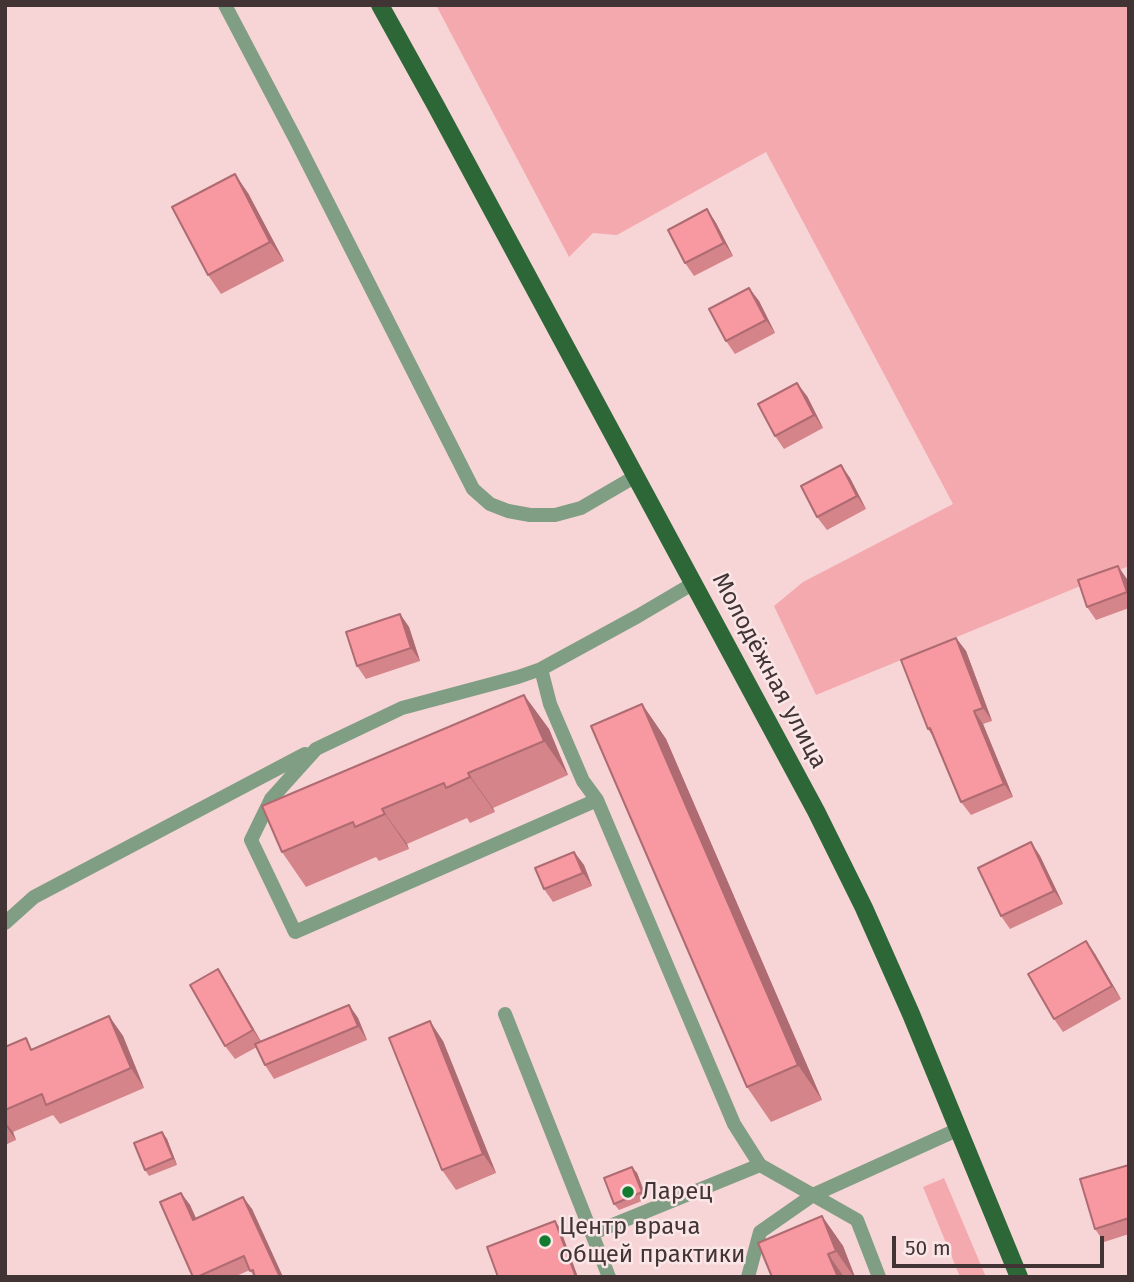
<!DOCTYPE html>
<html>
<head>
<meta charset="utf-8">
<style>
	body { margin:0 }
	#map { position:relative; width:1134px; height:1282px; overflow:hidden; background:#f7d5d7; font-family:"Fira Sans",sans-serif }
	canvas { display:block }
	.frame { position:absolute; inset:0; border:7px solid #423435; pointer-events:none }
	.scale { position:absolute; left:892px; top:1236px; width:212px; height:32px; box-sizing:border-box; border:4px solid #423435; border-top:0; padding-left:9px; font-size:21px; line-height:24px; white-space:nowrap; color:#423435; -webkit-text-stroke:5px #fbe6e7; paint-order:stroke }
</style>
</head>
<body>
<div id="map">
<canvas width="1134" height="1282"></canvas>
<div class="frame"></div>
<div class="scale">50 m</div>
</div>
<script>
const c = document.querySelector('canvas').getContext('2d');
c.lineJoin = 'round';
function fillPath(path, color) {
  c.fillStyle = color;
  c.fill(path, 'evenodd');
}
function poly(rows) {
  const path = new Path2D();
  for (const r of rows) {
    path.moveTo(r[0], r[1]);
    for (let i = 2; i < r.length; i += 2) path.lineTo(r[i], r[i + 1]);
  }
  return path;
}
function trace(path, color, width, dash) {
  c.strokeStyle = color;
  c.lineWidth = width;
  c.lineCap = dash ? 'butt' : 'round';
  c.setLineDash(dash || []);
  c.stroke(path);
}
function label(font, color, halo, rows, align = 'center') {
  c.font = font + ' "Fira Sans",sans-serif';
  c.lineWidth = 5;
  c.setLineDash([]);
  c.textBaseline = 'middle';
  c.strokeStyle = halo;
  c.fillStyle = color;
  for (const [text, x, y, turn = 0] of rows) {
    c.save();
    c.translate(x, y);
    c.rotate((+turn || 0) * Math.PI / 180);
    c.textAlign = isNaN(turn) ? turn : align;
    if (halo) c.strokeText(text, 0, 0);
    c.fillText(text, 0, 0);
    c.restore();
  }
}
fillPath(poly([
	[436,5,1129,5,1129,566,816,695,774,606,803,582,953,504,766,152,617,235,593,233,569,257],
	[944,1178,986,1277,960,1277,923,1187]
]), '#f4a9ae');
trace(poly([
	[225,5,296,140,473,489,490,504,508,511,530,515,555,515,581,508,636,476],
	[541,669,550,704,583,781,597,800,734,1124,760,1165,593,1233],
	[597,800,295,932,251,840,271,799,316,749,402,708,518,677,541,669,638,616,694,583],
	[5,923,34,897,305,754],
	[505,1014,609,1277],
	[760,1165,857,1220,879,1277],
	[748,1277,760,1232,813,1195,959,1129]
]), '#809e83', 14);
trace(poly([
	[380,5,436,106,816,811,864,908,911,1014,1019,1277]
]), '#2e6737', 18);
fillPath(poly([
	[248,193,284,261,221,294,208,275],
	[707,209,716,223,733,256,694,276,685,263],
	[749,288,759,301,775,333,735,354,726,341],
	[807,396,823,428,784,449,775,436],
	[841,465,850,478,866,509,827,530,817,517],
	[1127,579,1129,584,1129,608,1096,620,1087,607],
	[400,614,409,627,420,661,366,679,357,666],
	[956,638,966,651,992,721,983,724,1013,797,971,815,961,802,934,738,928,729],
	[524,695,549,729,568,775,493,808,495,812,470,823,467,818,407,844,409,849,379,861,376,857,306,887,282,852],
	[642,704,666,739,822,1100,771,1122,747,1087],
	[1031,842,1040,856,1063,904,1010,929,1001,916],
	[574,852,584,865,592,886,553,902,544,889],
	[1086,941,1095,954,1121,999,1063,1032,1054,1019],
	[227,983,261,1041,349,1005,358,1018,367,1040,274,1079,265,1065,257,1047,235,1059,225,1046],
	[109,1016,123,1036,144,1088,60,1124,53,1115,13,1132,16,1140,5,1145,5,1047,33,1049],
	[443,1041,496,1173,456,1190,442,1170],
	[162,1132,167,1139,177,1165,149,1176,145,1170],
	[1129,1165,1129,1234,1104,1242,1095,1229],
	[632,1167,637,1173,647,1199,619,1210,614,1204],
	[181,1193,190,1205,196,1218,243,1197,252,1209,283,1277,254,1277,250,1270,234,1277,193,1277],
	[822,1216,843,1246,855,1277,772,1277]
]), '#d5848a');
fillPath(poly([
	[235,174,248,193,284,261,270,242],
	[707,209,716,223,733,256,724,243],
	[749,288,759,301,775,333,766,320],
	[797,383,807,396,823,428,814,415],
	[841,465,850,478,866,509,857,496],
	[1118,566,1127,579,1129,584,1129,594],
	[400,614,409,627,420,661,411,648],
	[956,638,966,651,992,721,983,708],
	[524,695,549,729,568,775,544,741],
	[642,704,666,739,822,1100,798,1065],
	[974,711,983,724,1013,797,1004,784],
	[468,773,493,808,495,812,470,777],
	[382,809,407,844,409,849,385,814],
	[1031,842,1040,856,1063,904,1054,891],
	[574,852,584,865,592,886,583,873],
	[1086,941,1095,954,1121,999,1112,986],
	[218,969,227,983,262,1044,253,1030],
	[349,1005,358,1018,367,1040,358,1026],
	[109,1016,123,1036,144,1088,131,1068],
	[430,1021,443,1041,496,1173,483,1154],
	[5,1122,13,1132,16,1140,5,1125],
	[162,1132,167,1139,177,1165,173,1158],
	[632,1167,637,1173,647,1199,642,1192],
	[181,1193,190,1205,202,1232,193,1220],
	[243,1197,252,1209,283,1277,280,1277],
	[822,1216,843,1246,855,1277,854,1277,836,1251],
	[555,1221,560,1228,578,1277,576,1277],
	[828,1254,844,1277,838,1277]
]), '#ae6b71');
const building = poly([
	[235,174,270,242,208,275,172,207,235,174],
	[707,209,724,243,685,263,668,230,707,209],
	[749,288,766,320,726,341,709,309,749,288],
	[797,383,814,415,775,436,758,404,797,383],
	[841,465,857,496,817,517,801,486,841,465],
	[1118,566,1127,592,1087,607,1078,580,1118,566],
	[400,614,411,648,357,666,346,632,400,614],
	[956,638,983,708,974,711,1004,784,961,802,930,728,928,729,901,660,956,638],
	[524,695,544,741,468,773,470,777,446,788,444,783,382,809,385,814,355,827,353,822,282,852,262,806,524,695],
	[642,704,798,1065,747,1087,591,726,642,704],
	[1031,842,1054,891,1001,916,978,868,1031,842],
	[574,852,583,873,544,889,535,868,574,852],
	[1086,941,1112,986,1054,1019,1028,974,1086,941],
	[218,969,253,1030,225,1046,190,985,218,969],
	[349,1005,358,1026,265,1065,255,1044,349,1005],
	[109,1016,131,1068,46,1105,42,1094,5,1110,5,1047,26,1038,31,1050,109,1016],
	[430,1021,483,1154,442,1170,389,1038,430,1021],
	[162,1132,173,1158,145,1170,134,1143,162,1132],
	[1129,1165,1129,1218,1095,1229,1080,1179,1129,1165],
	[632,1167,642,1192,614,1204,604,1178,632,1167],
	[181,1193,193,1220,243,1197,280,1277,255,1277,253,1270,250,1271,244,1256,197,1277,193,1277,160,1202,181,1193],
	[822,1216,836,1251,828,1254,838,1277,772,1277,758,1243,822,1216],
	[555,1221,576,1277,498,1277,487,1247,555,1221]
]);
fillPath(building, '#f899a1');
trace(building, '#ae6b71', 2);
for (const [x, y, r, color] of [
	[628,1192,7,"#117c30"],
	[545,1241,7,"#117c30"]
]) {
  const dot = new Path2D();
  dot.arc(x, y, r, 0, 2 * Math.PI);
  c.fillStyle = color;
  c.fill(dot);
  trace(dot, '#fbe6e7', 2.5);
}
label('24px', '#423435', '#fbe6e7', [
	["Молодёжная улица",769,671,62]
]);
label('24px', '#423435', '#fbe6e7', [
	["Ларец",642,1192],
	["Центр врача",559,1227],
	["общей практики",559,1255]
], 'left');
</script>
</body>
</html>
